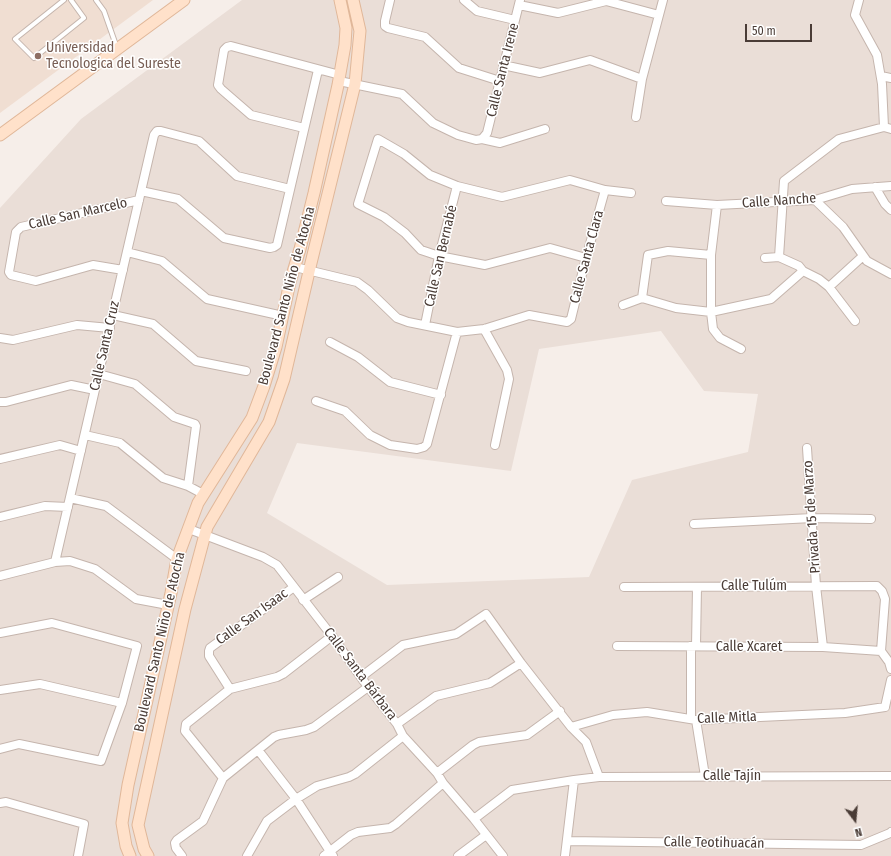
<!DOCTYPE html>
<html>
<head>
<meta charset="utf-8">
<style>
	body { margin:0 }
	#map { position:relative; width:891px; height:856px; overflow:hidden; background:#f6eee9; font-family:"Fira Sans Condensed",sans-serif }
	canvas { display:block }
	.north { position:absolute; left:835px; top:800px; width:40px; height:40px; -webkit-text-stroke:3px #fff; paint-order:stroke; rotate:164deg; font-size:11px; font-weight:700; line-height:16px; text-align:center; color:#4a3c36 }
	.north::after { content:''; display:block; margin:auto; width:14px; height:18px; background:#4a3c36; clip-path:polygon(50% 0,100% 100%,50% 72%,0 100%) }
	.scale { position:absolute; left:745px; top:24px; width:67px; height:18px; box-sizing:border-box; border:2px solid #4a3c36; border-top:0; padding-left:5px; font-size:12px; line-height:14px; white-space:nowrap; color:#4a3c36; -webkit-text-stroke:3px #fff; paint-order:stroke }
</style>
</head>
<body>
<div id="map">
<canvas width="891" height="856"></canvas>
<div class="north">N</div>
<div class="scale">50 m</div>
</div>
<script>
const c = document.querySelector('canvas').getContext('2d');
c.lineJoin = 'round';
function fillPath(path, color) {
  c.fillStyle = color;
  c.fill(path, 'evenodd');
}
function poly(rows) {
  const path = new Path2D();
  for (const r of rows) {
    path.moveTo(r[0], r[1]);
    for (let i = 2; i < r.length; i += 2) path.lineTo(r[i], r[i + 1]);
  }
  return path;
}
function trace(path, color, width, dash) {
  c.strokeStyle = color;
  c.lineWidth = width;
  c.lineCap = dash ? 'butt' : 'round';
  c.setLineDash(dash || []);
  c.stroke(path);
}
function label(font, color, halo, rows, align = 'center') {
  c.font = font + ' "Fira Sans Condensed",sans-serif';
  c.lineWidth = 3;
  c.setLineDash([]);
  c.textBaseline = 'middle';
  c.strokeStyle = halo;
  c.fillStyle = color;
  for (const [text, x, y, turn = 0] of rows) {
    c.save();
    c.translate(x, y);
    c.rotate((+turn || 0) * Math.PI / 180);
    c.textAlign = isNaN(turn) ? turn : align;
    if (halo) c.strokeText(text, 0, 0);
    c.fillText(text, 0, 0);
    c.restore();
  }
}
fillPath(poly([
	[242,0,891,0,891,856,0,856,0,208,81,119],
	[661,331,704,391,758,394,748,452,632,480,589,577,387,585,267,513,297,443,511,471,539,349]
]), '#eaded7');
fillPath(poly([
	[0,0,153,0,0,113]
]), '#f0ded2');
const lane = poly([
	[64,0,15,39,34,58,84,18,71,0],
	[96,0,104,11,117,48]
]);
const street = poly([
	[390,0,385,21,385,26,388,28,425,37,459,68,500,81],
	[464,0,477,11,515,20],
	[859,0,855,15,877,55,882,84,884,127],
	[519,5,558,13,606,1,659,15],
	[503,65,540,73,590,60,642,79],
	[881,76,891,78],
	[339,81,402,94,433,123,458,135,476,140,482,139,500,143,545,129],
	[636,117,642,79,663,0],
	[304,128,251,115,221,89,218,85,224,50,227,47,231,46,340,75],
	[482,139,487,133,520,0],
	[875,187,885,204,891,210],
	[141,191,178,199,224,238,270,248,274,247,277,245,318,70],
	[815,200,843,227,867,261,891,274],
	[666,201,717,205,815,200,852,189,891,186],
	[717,205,711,255,711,312,713,329,720,338,741,349],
	[127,252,162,261,207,299,283,316],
	[779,257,784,181,839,139,884,127,891,129],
	[586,258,550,248,485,265,439,256,421,250,405,233,384,217,358,204,378,139,404,154,430,175,457,186,502,197,570,180,605,190,631,193],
	[765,258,779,257,799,266,803,271,819,279,829,287,855,321],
	[295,267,357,282,368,290,397,318,408,322,457,332,484,329,529,315,567,322,571,319,586,258,605,190],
	[123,270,93,265,36,281,11,275,9,272,16,232,21,227,139,200],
	[829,287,863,256],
	[642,298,676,308,711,312,771,299,803,271],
	[642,298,648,255,668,251,711,255],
	[623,305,642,298],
	[113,315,153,324,196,361,246,371],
	[425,325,439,256,457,186],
	[484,329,507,370,509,379,495,445],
	[0,338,13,340,77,325,110,328],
	[330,342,358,357,390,382,441,395],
	[99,374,135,384,174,417,195,424,196,426,188,486],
	[316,401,345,411,370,435,390,445,417,449,424,447,427,444,457,332],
	[0,402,6,402,71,385,95,390],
	[85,435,120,443,163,478,188,486,203,494],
	[807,448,816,586,823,647],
	[0,459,60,445,81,451],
	[70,498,106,506,177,559],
	[0,517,45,506,68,507],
	[694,524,812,518,871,519],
	[189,529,263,557,277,565,332,636,368,687,397,724,403,736,437,773,443,783,474,819,503,856],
	[55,562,154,135,157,131,161,131,199,141,237,176,290,189],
	[0,576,55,562,70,561,95,569,136,599,168,605],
	[624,587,877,586,882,591,885,599,881,651,889,662,891,669],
	[303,600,338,577],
	[0,633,52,623,137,646,122,703,101,761,19,744,0,749],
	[617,646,823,647,881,651],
	[691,646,691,719],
	[696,646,697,587],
	[361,677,403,645,456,634,486,614,521,663,571,727,586,742,599,777],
	[230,689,209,656,209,651,210,648,294,587],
	[0,690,40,684,122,703],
	[885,707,891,680],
	[696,720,705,776],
	[397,724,436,696,490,683,521,663],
	[571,727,613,715,647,712,696,720,845,713,885,707],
	[258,750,296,799,333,856],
	[437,773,473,745,479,742,527,735,560,711],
	[223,778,185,731,186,724,230,689,277,677,283,674,332,636],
	[0,803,6,802,84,824,78,856],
	[474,819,512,790,574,780,599,777,891,776],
	[567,841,861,845,890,833,891,832],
	[182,856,176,848,175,843,177,840,203,821,223,778,274,737,279,735,306,730,314,727,368,687],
	[247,856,267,821,296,799,317,786,349,777,355,774,403,736],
	[324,856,351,835,358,832,390,828,396,824,443,783],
	[458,856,486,835],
	[565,856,574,780]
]);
const secondary = poly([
	[0,135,184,0],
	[130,856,126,846,122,823,128,785,171,593,177,559,198,503,252,418,264,386,276,347,290,282,300,249,314,193,338,85,345,45,346,28,340,0],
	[148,856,144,849,138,825,185,609,207,527,269,422,284,379,311,263,355,84,360,31,353,0]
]);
trace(lane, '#c5b5ad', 6);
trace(street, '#c5b5ad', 10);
trace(secondary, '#e0b799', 13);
trace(lane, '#fff', 4);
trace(street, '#fff', 8);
trace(secondary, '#ffe1ca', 11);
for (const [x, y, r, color] of [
	[38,56,4,"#8d6e63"]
]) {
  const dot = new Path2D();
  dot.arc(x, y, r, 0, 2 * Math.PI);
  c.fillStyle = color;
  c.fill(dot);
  trace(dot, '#fff', 1.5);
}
label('14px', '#785e54', '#fff', [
	["Universidad",46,48],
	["Tecnologica del Sureste",46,64]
], 'left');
label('14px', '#4a3c36', '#fff', [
	["Calle Santa Irene",503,70,-76],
	["Calle Nanche",779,201,-4],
	["Calle San Marcelo",78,214,-13],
	["Calle San Bernabé",441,256,-77],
	["Calle Santa Clara",587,257,-75],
	["Boulevard Santo Niño de Atocha",287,296,-75],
	["Calle Santa Cruz",105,346,-77],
	["Privada 15 de Marzo",812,517,-94],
	["Calle Tulúm",754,586],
	["Calle San Isaac",252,617,-36],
	["Boulevard Santo Niño de Atocha",160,642,-77],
	["Calle Xcaret",749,647],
	["Calle Santa Bárbara",360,674,53],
	["Calle Mitla",727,718,-2],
	["Calle Tajín",732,776],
	["Calle Teotihuacán",714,843,1]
]);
</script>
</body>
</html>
